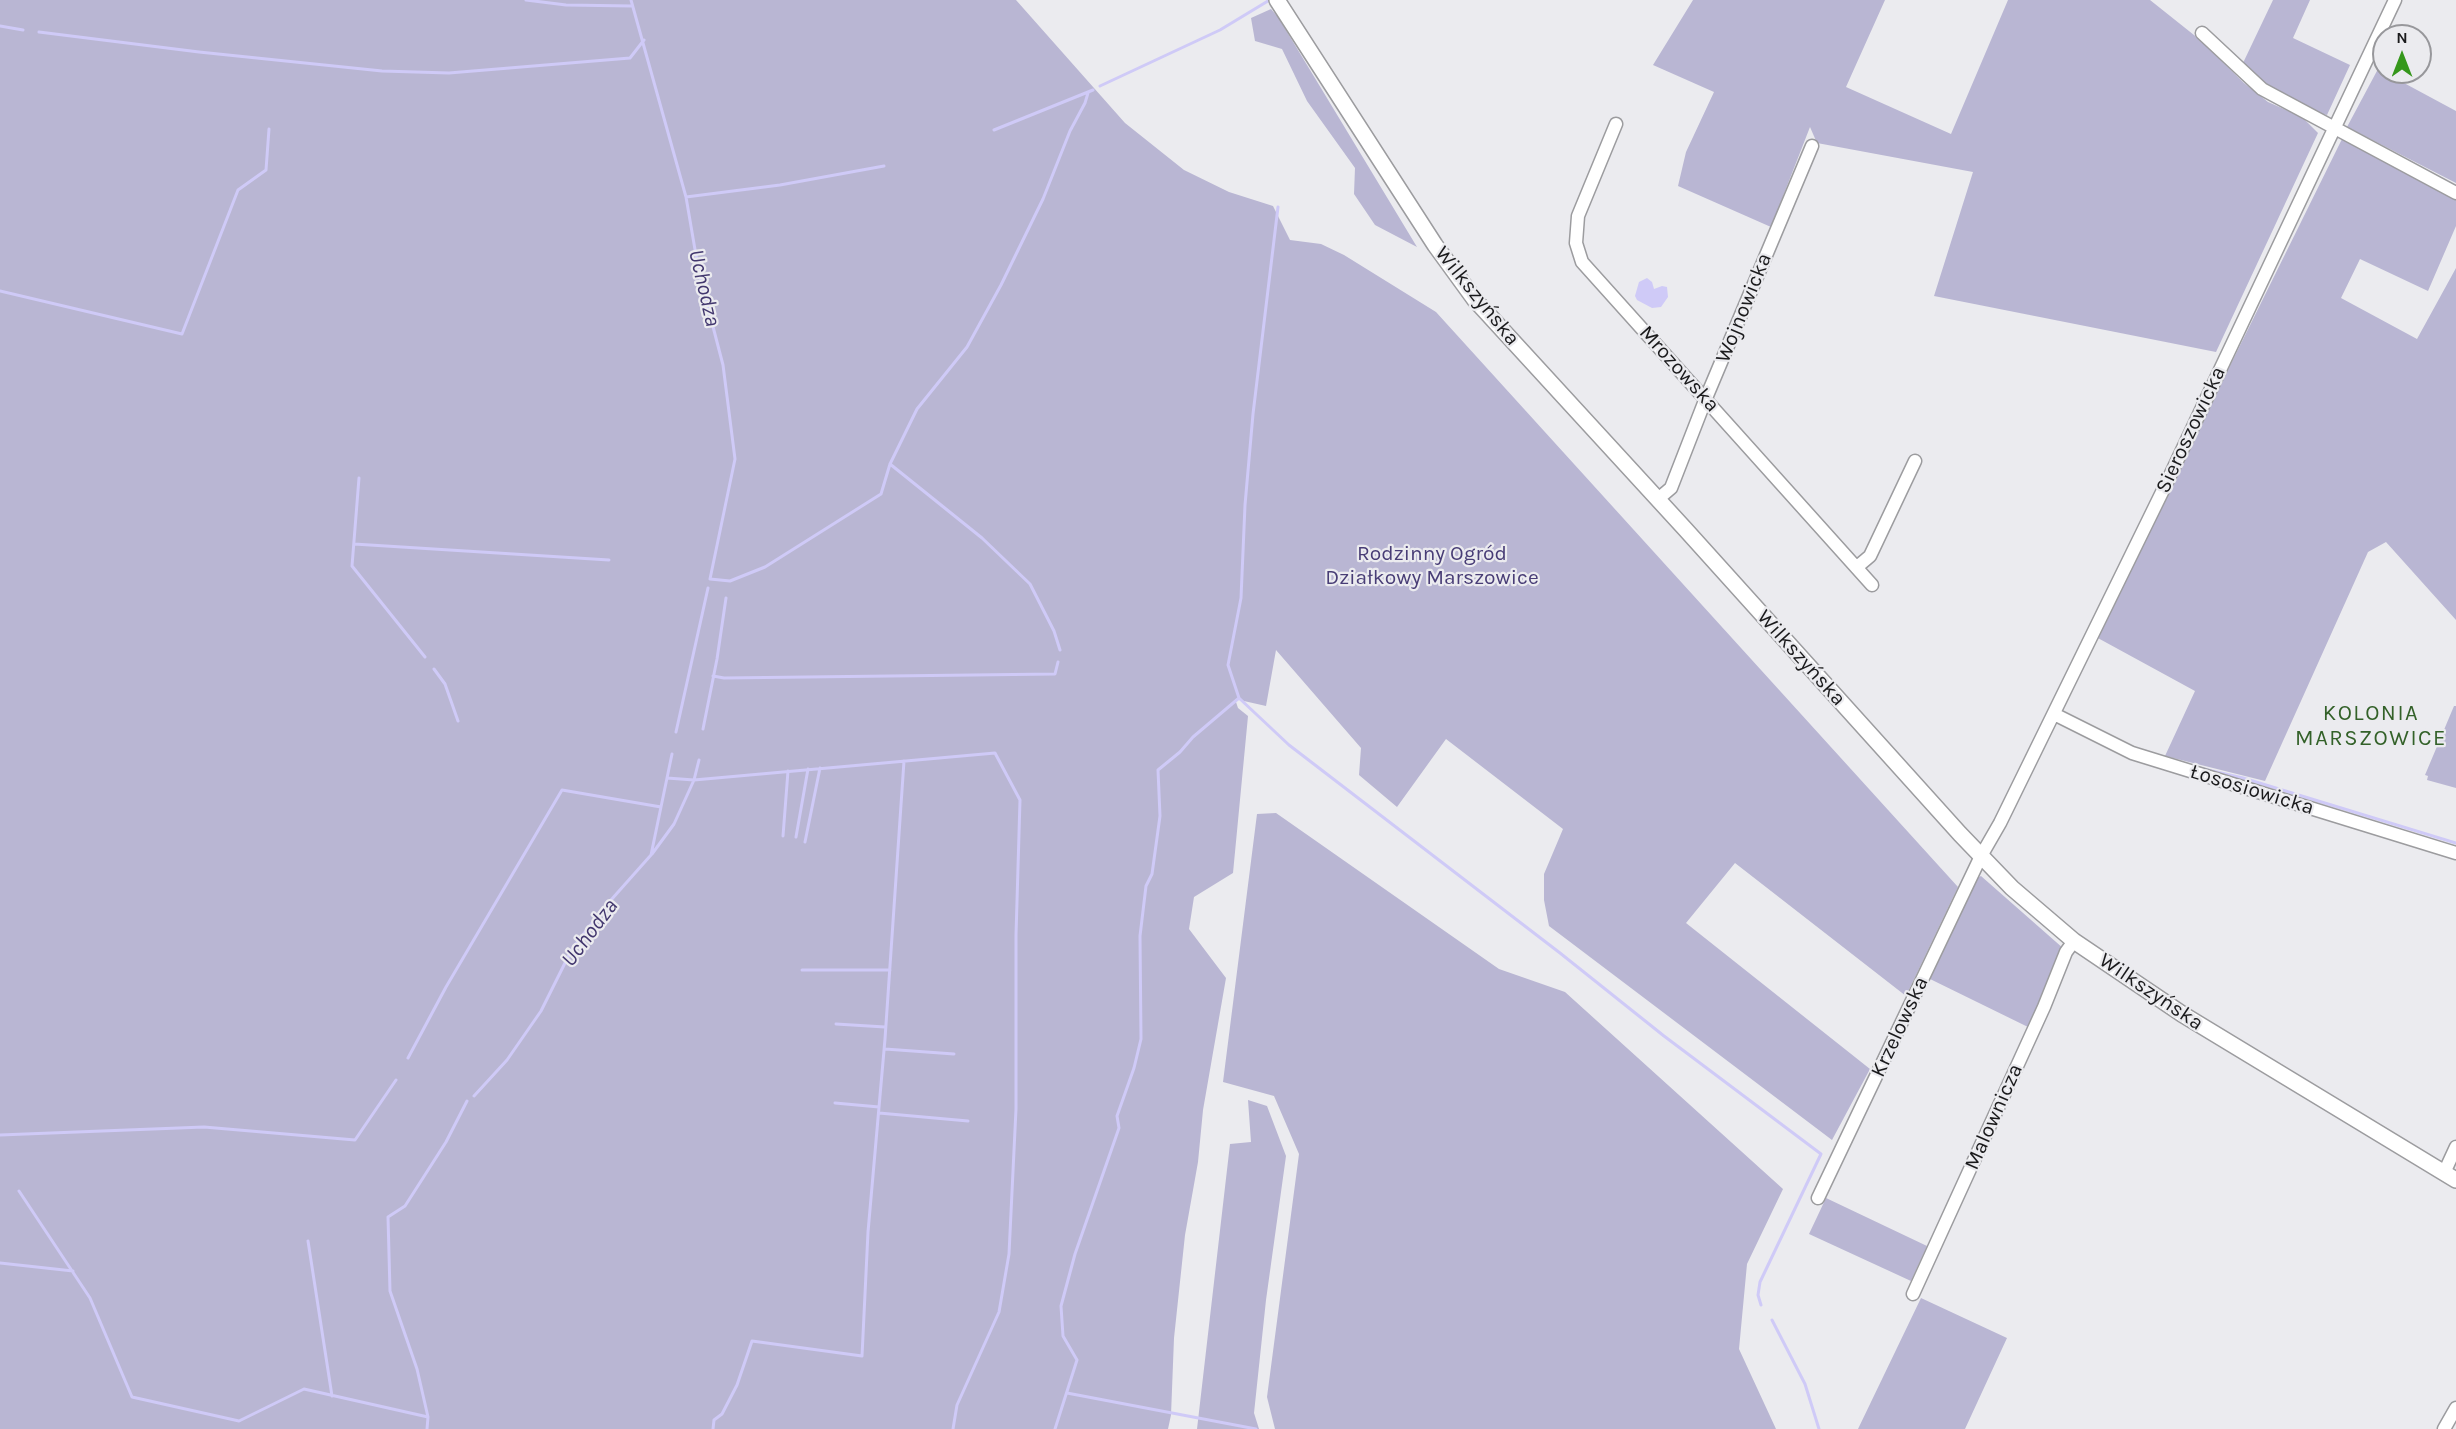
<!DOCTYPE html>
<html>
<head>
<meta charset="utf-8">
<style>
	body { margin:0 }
	#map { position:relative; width:2456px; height:1429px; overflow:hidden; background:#ebebef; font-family:Karla,sans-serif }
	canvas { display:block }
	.north { position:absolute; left:2372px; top:24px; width:60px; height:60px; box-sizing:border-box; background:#ebebef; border:2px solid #97979b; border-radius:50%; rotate:0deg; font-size:16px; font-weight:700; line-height:24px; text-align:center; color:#1a1a1c }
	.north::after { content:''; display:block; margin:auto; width:21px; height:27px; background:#35971b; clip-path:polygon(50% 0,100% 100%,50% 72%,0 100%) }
</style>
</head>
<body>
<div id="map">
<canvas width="2456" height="1429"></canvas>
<div class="north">N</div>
</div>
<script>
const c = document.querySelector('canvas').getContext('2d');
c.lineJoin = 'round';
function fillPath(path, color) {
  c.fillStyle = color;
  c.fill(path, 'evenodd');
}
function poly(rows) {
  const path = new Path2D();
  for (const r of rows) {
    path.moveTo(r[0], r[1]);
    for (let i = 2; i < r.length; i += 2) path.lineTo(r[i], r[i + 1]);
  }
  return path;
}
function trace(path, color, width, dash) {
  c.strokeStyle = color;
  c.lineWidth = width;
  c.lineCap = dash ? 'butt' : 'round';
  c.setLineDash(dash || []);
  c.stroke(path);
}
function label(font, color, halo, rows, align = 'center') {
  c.font = font + ' Karla,sans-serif';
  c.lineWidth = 4.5;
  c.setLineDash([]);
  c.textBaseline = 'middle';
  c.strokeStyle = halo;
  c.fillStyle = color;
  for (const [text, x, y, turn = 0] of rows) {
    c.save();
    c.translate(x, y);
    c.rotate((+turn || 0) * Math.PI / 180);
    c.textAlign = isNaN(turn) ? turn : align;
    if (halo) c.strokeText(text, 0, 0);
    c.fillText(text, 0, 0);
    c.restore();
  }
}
fillPath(poly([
	[0,0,1016,0,1125,123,1184,170,1229,192,1273,206,1290,240,1321,244,1344,255,1436,312,1958,887,1906,996,1735,863,1686,923,1870,1069,1832,1140,1549,926,1544,900,1544,874,1563,829,1446,739,1397,807,1359,775,1361,748,1276,650,1266,706,1235,699,1238,708,1248,716,1233,873,1194,897,1189,929,1226,978,1203,1110,1198,1162,1185,1235,1174,1338,1171,1415,1168,1429,0,1429],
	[1693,0,1885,0,1846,87,1951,134,2008,0,2150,0,2199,39,2244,83,2268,102,2302,117,2318,133,2216,352,1934,296,1973,172,1817,143,1810,127,1771,227,1678,186,1686,152,1714,92,1653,65],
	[2273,0,2310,0,2293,38,2350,65,2327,115,2314,112,2267,87,2243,63],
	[1271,9,1278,17,1417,247,1375,225,1354,194,1355,168,1307,101,1282,49,1255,41,1251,18],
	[2378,69,2456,111,2456,183,2347,127],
	[2342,139,2456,199,2456,226,2428,291,2360,259,2341,298,2417,339,2456,268,2456,620,2386,542,2368,552,2265,781,2165,756,2195,691,2096,637],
	[2454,706,2456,706,2456,788,2427,780,2428,776,2425,775],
	[1276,813,1499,969,1565,992,1783,1189,1747,1264,1739,1349,1776,1429,1275,1429,1267,1397,1299,1154,1274,1096,1223,1082,1257,814],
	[1981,876,2064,949,2028,1027,1928,978,1977,878],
	[1248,1100,1267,1106,1286,1156,1266,1300,1254,1413,1259,1429,1197,1429,1230,1144,1251,1142],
	[1826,1198,1927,1246,1911,1281,1809,1234],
	[1921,1298,2007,1338,1965,1429,1858,1429]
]), '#b9b6d3');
fillPath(poly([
	[1647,278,1652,282,1654,289,1662,286,1667,287,1668,297,1661,307,1652,308,1637,300,1635,296,1639,282]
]), '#cfcaf7');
trace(poly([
	[526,0,566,5,632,6],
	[631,0,686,197,699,273,723,365,735,459,710,579,730,581,765,567,881,494,890,464,917,409,967,347,1001,285,1043,199,1070,131,1085,103,1088,93],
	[0,26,23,30],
	[39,32,199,52,382,71,449,73,630,58,644,40],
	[1100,86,1220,30,1268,1],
	[994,130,1093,90],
	[686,197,780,185,884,166],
	[0,291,182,334,238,190,266,170,269,129],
	[890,464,982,538,1030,584,1054,631,1060,650],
	[359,478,352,566,425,657],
	[354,544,609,560],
	[434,669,445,684,458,721],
	[713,676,724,678,1055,674,1058,662],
	[1239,698,1289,745,1560,953,1664,1036,1821,1154,1760,1282,1758,1295,1761,1305],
	[703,729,717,659,726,598],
	[676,732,708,588],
	[2199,768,2243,778,2456,843],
	[667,778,694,780,995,753,1020,800,1016,935,1016,1109,1009,1254,999,1312,957,1405,953,1429],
	[783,836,788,771],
	[796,837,808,769],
	[805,842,820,768],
	[652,854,674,824,694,780,699,760],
	[802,970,890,970],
	[836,1024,885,1027],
	[885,1049,954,1054],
	[408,1058,446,987,562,790,661,807],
	[474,1096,507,1060,541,1011,572,949,603,909,651,855,672,754],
	[835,1103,879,1107],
	[879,1113,968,1121],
	[0,1135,204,1127,355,1140,396,1080],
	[19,1191,90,1298,132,1397,239,1421,304,1389,428,1417],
	[308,1241,332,1396],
	[0,1263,73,1271],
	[1772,1320,1805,1384,1819,1429],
	[1067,1393,1256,1429],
	[427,1429,428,1417,417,1369,390,1291,388,1217,405,1206,414,1192,446,1142,467,1101],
	[713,1429,714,1420,722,1414,737,1385,752,1341,862,1356,868,1232,885,1039,904,761],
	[1055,1429,1077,1360,1063,1336,1061,1306,1075,1254,1119,1128,1117,1116,1134,1068,1141,1039,1140,936,1146,886,1152,874,1160,816,1158,770,1180,752,1193,737,1239,698,1228,665,1241,598,1245,505,1253,414,1278,207]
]), '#cfcaf7', 3);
const minor = poly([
	[2202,33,2262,89,2456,193],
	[1616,124,1578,216,1576,243,1582,262,1872,585],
	[1658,499,1671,488,1706,398,1812,146],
	[1857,567,1870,556,1915,461],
	[2054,714,2132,753,2456,853],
	[2444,1173,2456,1147],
	[1818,1198,1981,856,2000,823,2167,482,2395,0],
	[1913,1294,2044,1007,2066,952,2074,941],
	[2444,1429,2456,1408]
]);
const tertiary = poly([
	[1277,0,1435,245,1475,300,1686,530,1960,834,2012,888,2074,941,2182,1014,2456,1180]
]);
trace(minor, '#9c9c9f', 15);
trace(tertiary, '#9c9c9f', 18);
trace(minor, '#fff', 12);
trace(tertiary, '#fff', 15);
label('21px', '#1a1a1c', '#ebebef', [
	["Wilkszyńska",1477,296,51],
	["Wojnowicka",1744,308,-68],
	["Mrozowska",1679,369,48],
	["Sieroszowicka",2191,430,-65],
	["Wilkszyńska",1801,658,48],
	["Łososiowicka",2252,790,17],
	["Wilkszyńska",2151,992,34],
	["Krzelowska",1900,1027,-65],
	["Malownicza",1994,1117,-66]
]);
label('21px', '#483d76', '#ebebef', [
	["Rodzinny Ogród",1432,554],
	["Działkowy Marszowice",1432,578]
]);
label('italic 22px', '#42376e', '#ebebef', [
	["Uchodza",704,288,77],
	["Uchodza",590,933,-53]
]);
c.letterSpacing = '1.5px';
label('22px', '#336129', '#ebebef', [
	["KOLONIA",2371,714],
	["MARSZOWICE",2371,739]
]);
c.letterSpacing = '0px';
</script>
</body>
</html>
